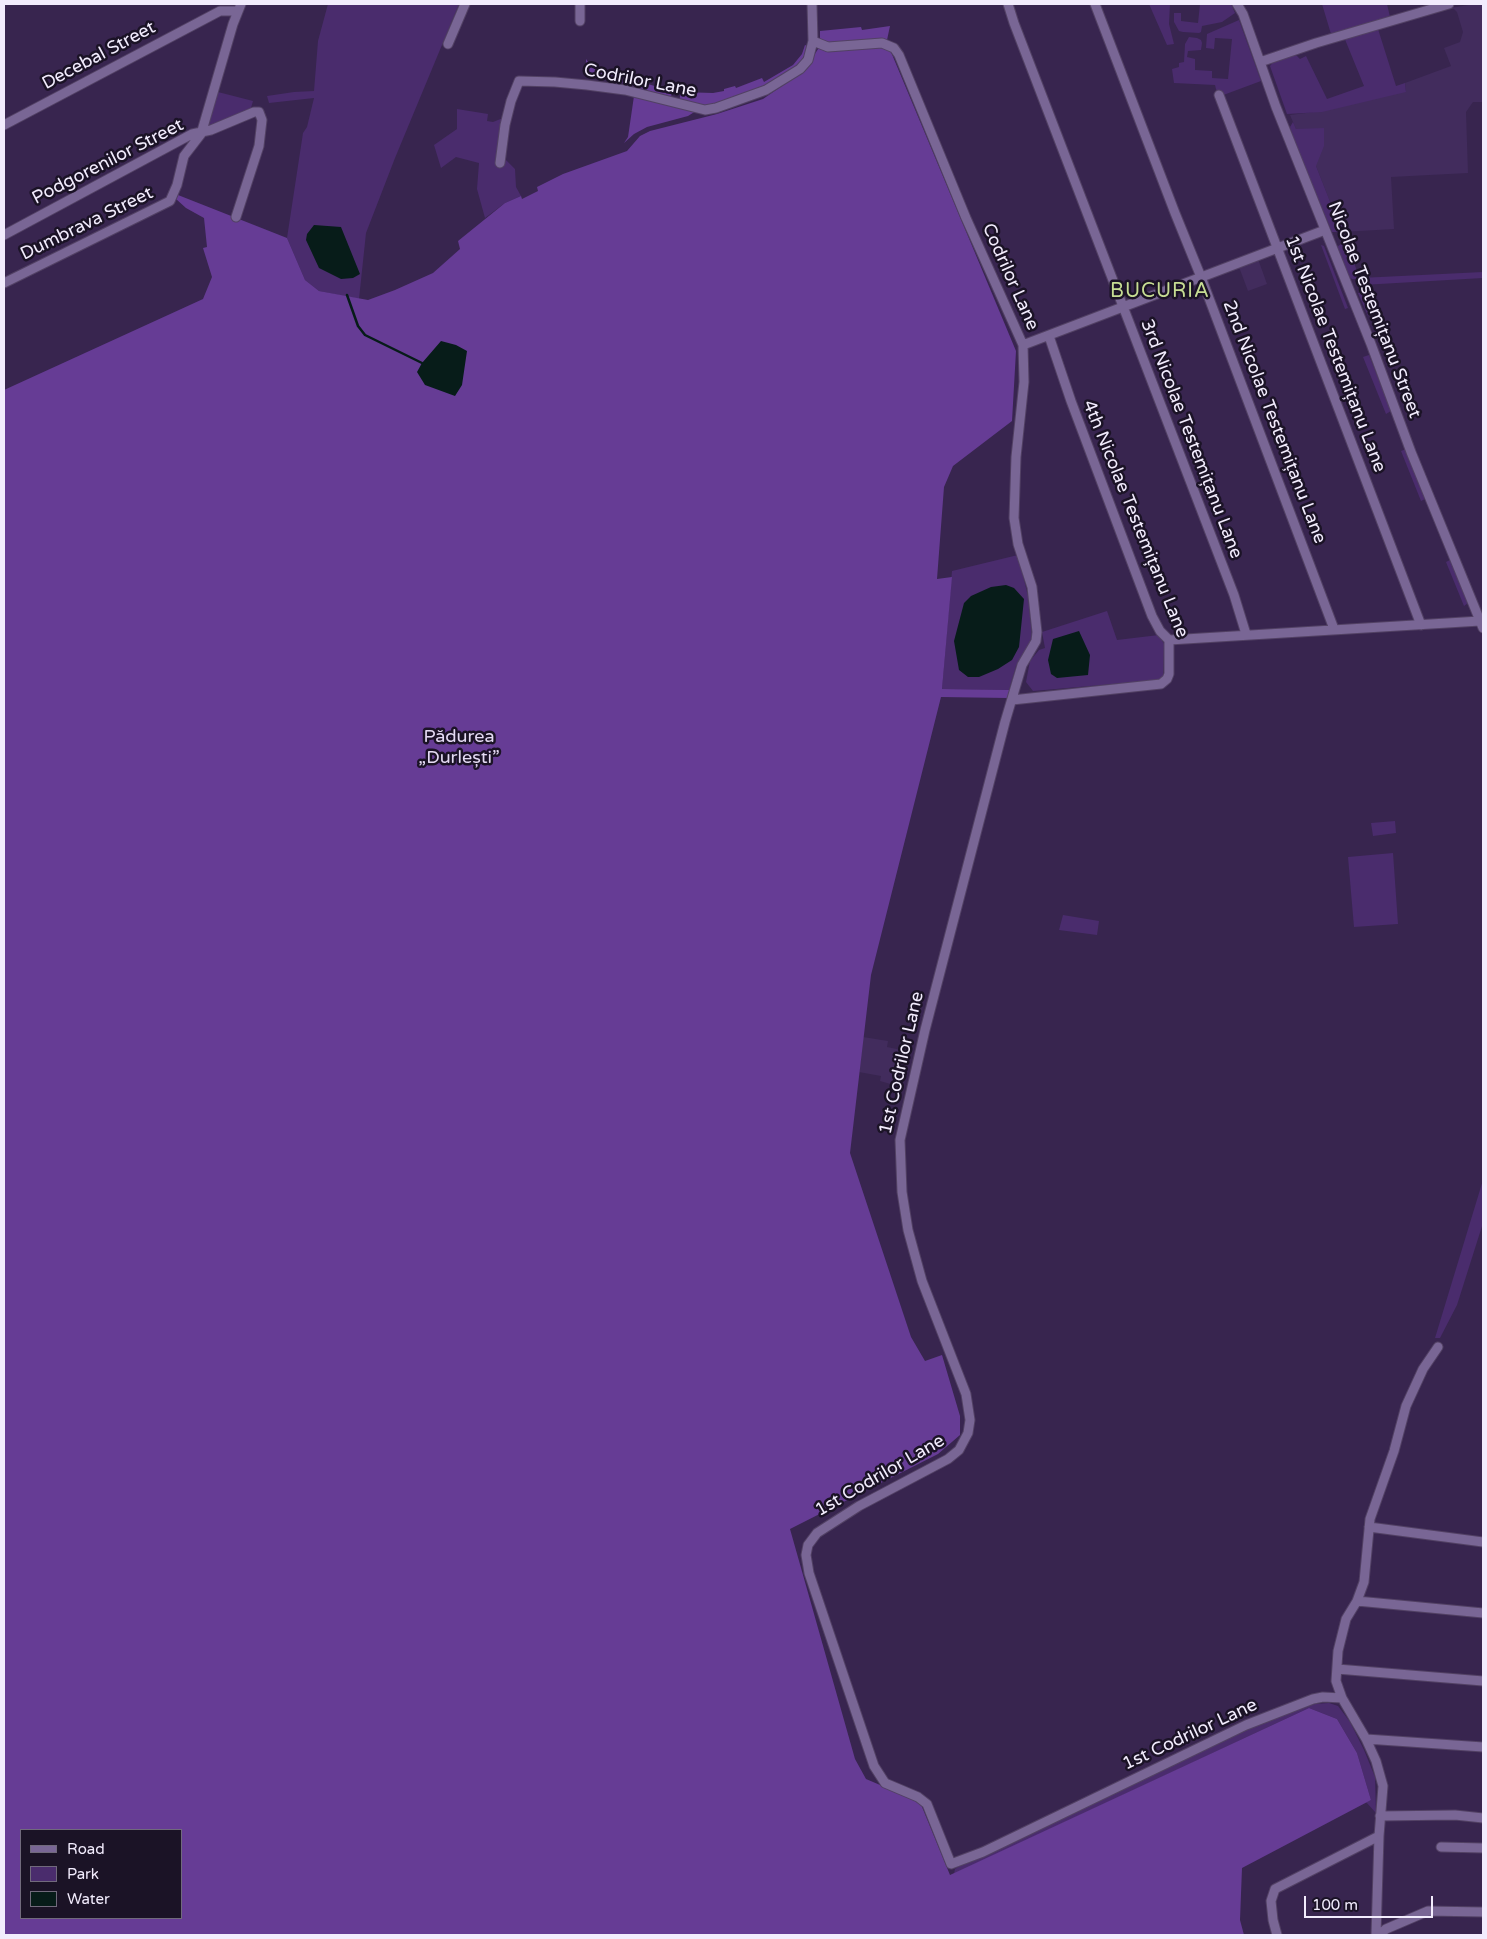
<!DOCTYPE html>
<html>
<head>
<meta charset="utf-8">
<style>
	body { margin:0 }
	#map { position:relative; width:1487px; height:1939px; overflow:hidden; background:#38254f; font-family:"Varela Round",sans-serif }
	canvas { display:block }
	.frame { position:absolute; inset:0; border:5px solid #f2ecfd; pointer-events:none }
	.legend { position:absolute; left:20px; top:1829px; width:162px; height:90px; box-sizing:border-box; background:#1b1326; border:1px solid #716a7c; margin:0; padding:6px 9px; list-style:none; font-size:15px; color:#f2ecfd }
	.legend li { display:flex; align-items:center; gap:10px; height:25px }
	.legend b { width:25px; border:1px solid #716a7c }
	.scale { position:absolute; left:1304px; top:1896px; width:129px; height:22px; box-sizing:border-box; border:2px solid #f2ecfd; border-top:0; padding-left:6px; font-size:15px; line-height:18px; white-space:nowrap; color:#f2ecfd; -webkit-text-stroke:4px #1b1326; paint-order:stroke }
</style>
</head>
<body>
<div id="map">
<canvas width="1487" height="1939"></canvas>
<div class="frame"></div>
<ul class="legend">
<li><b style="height:6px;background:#796695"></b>Road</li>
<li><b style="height:14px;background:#4a2c6d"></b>Park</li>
<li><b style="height:14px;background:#071c19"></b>Water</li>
</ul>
<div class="scale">100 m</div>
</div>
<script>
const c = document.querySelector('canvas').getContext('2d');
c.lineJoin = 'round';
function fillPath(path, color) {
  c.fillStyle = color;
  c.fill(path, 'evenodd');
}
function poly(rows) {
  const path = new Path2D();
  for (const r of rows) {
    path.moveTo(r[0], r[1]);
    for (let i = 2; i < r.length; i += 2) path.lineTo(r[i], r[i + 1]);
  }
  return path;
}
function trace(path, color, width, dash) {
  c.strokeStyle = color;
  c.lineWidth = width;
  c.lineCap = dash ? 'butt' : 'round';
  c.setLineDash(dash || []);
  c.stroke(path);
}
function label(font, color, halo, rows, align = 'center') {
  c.font = font + ' "Varela Round",sans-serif';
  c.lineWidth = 5;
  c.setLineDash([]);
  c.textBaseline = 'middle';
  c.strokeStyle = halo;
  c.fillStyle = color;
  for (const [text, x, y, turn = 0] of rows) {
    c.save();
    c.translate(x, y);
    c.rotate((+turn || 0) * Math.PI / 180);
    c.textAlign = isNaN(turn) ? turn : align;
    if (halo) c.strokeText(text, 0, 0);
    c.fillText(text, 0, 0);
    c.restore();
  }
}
fillPath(poly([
	[1475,4,1483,4,1483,102,1473,102,1466,112,1468,173,1391,177,1394,229,1342,232,1316,166,1296,129,1290,115,1321,111,1406,91,1405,83,1451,66,1444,48,1460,42,1463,32,1457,12,1454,9,1450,8],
	[1258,259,1267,284,1248,291,1239,267],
	[863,1037,888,1041,887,1047,911,1052,901,1087,880,1081,881,1076,859,1072]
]), '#422c5d');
fillPath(poly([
	[328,4,459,4,395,158,366,233,359,299,319,291,305,280,287,238,303,133,307,127,314,98,269,103,267,96,294,92,314,91,318,41],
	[1149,4,1170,4,1169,24,1174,44,1167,45],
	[1200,4,1231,4,1235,13,1222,22,1202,26,1201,32,1199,33,1183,32,1179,31,1174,22,1174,13,1181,13,1181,21,1198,23],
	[1322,4,1387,4,1390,17,1331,34],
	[1239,20,1261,81,1218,97,1215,85,1174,83,1172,69,1179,67,1179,63,1184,62,1185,44,1189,37,1197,38,1201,40,1202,43,1201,50,1188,51,1187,57,1195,59,1195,70,1212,71,1212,78,1228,79,1232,39,1215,38,1214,49,1206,48,1207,34],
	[1378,29,1396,86,1405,83,1406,92,1322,112,1287,114,1270,66,1274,61,1293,55,1297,56,1300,59,1306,56,1327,99,1364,86,1344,37],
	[218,92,253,101,251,108,212,127,207,127],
	[457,109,488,114,487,121,493,122,503,118,507,126,504,158,515,169,516,187,521,196,505,203,485,218,477,189,479,163,456,157,441,168,434,145,457,129],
	[1293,122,1296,129,1324,128,1324,146,1316,166,1342,232,1332,232,1294,142,1290,127],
	[1345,241,1360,278,1483,272,1483,278,1362,285,1360,279,1352,279,1348,276,1337,247],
	[1321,245,1324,246,1348,308,1345,309],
	[1377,292,1368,316,1358,293],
	[1369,355,1391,411,1386,414,1363,357],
	[1406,449,1425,499,1421,501,1401,451],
	[1018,555,1028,596,1032,636,1029,645,1016,666,1009,690,942,689,952,571],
	[1450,560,1468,603,1464,606,1446,562],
	[1107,611,1117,640,1159,635,1164,644,1163,676,1159,680,1033,691,1026,682,1030,661,1039,650,1045,648,1042,632],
	[1395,821,1396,833,1373,836,1371,823],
	[1393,853,1398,924,1354,927,1348,857],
	[1063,915,1099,921,1097,935,1059,930],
	[1483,1180,1483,1223,1457,1305,1440,1338,1435,1338],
	[1329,1703,1338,1706,1350,1722,1364,1750,1375,1777,1376,1813,1366,1802,1371,1800,1357,1753,1337,1719,1309,1708,954,1874,955,1869,961,1865,1256,1723,1315,1704]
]), '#4a2c6d');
fillPath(poly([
	[890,26,887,40,827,45,820,41,820,31,861,27,862,30],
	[805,45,809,47,799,65,771,84,717,105,703,106,679,101,681,92,713,93,724,91,724,89,735,86,736,88,762,78,764,82,793,65,802,54],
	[882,47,891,52,1016,351,1012,421,953,466,944,487,937,579,952,577,942,689,1011,690,1008,698,941,697,871,975,850,1153,911,1337,925,1361,942,1355,960,1416,960,1435,938,1454,790,1529,855,1759,866,1779,920,1802,950,1875,1309,1708,1337,1719,1357,1753,1371,1800,1242,1868,1240,1920,1244,1935,4,1935,4,390,203,299,212,277,203,248,207,247,204,218,186,208,176,199,178,195,287,238,305,280,319,291,368,300,395,290,433,273,460,249,458,241,505,203,521,196,522,199,538,191,537,187,563,174,627,151,640,136,650,131,717,114,763,99,805,70,818,49],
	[21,1830,181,1830,181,1918,21,1918],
	[586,59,592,68,672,91,671,98,586,72],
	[634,96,696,111,688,116,647,127,634,134,624,143,628,137]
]), '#663c95');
fillPath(poly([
	[314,225,341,227,360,274,353,278,341,279,319,268,306,240,307,234],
	[441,341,456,345,467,351,462,385,455,396,425,385,417,372,422,363],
	[1006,585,1014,588,1024,599,1019,647,1012,660,998,669,979,677,968,677,959,670,954,641,964,603,971,596,991,587],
	[1079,631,1090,655,1088,675,1057,678,1051,674,1048,660,1053,639]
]), '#071c19');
trace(poly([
	[347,295,358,326,365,335,422,363]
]), '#071c19', 2.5);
const minor = poly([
	[580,4,580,21],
	[1008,4,1014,23,1234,595,1246,634],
	[1095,4,1175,213,1201,277,1334,629],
	[1237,4,1243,14,1276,107,1371,344,1411,452,1483,628],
	[813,41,828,47,882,43,894,48,899,55,966,218,1023,345,1024,382,1016,457,1014,518,1018,544,1032,587,1037,632,1036,641,1022,665,1005,722,925,1030,900,1140,902,1192,908,1230,922,1281,966,1394,970,1420,968,1433,959,1450,948,1459,859,1506,817,1533,808,1545,806,1555,809,1573,874,1766,885,1783,918,1797,927,1804,951,1864,983,1852,1246,1725,1313,1699,1323,1697,1342,1698,1366,1739,1376,1761,1383,1786,1379,1836,1376,1935],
	[448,44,465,4],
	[1260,62,1316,43,1449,4],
	[1219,95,1421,625],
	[4,125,220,11,238,11],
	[500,163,505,125,511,101,519,81,555,82,587,85,625,90,705,110,716,108,766,90,800,69,808,60,813,41,812,4],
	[4,235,192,134,211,130,254,112,259,112,262,120,259,146,236,217],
	[4,283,170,201,177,185,184,156,201,134,233,24,241,4],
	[1049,336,1071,401,1152,616,1160,631,1169,640],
	[1023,345,1325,230],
	[1169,640,1480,621],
	[1012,700,1161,684,1167,679,1169,674,1169,640],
	[1369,1527,1483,1542],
	[1357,1601,1483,1613],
	[1337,1669,1483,1681],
	[1342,1698,1336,1681,1338,1651,1346,1619,1357,1601,1364,1582,1370,1519,1394,1451,1406,1406,1423,1369,1438,1347],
	[1366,1739,1483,1747],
	[1380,1816,1455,1815,1483,1818],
	[1441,1847,1483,1848],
	[1277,1935,1273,1920,1271,1901,1275,1889,1379,1836],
	[1379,1935,1386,1929,1428,1911,1483,1912]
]);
trace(minor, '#524164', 11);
trace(minor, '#796695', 9);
label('18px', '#f2ecfd', '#1b1326', [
	["Decebal Street",99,56,-28],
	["Codrilor Lane",640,81,11],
	["Podgorenilor Street",108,162,-27],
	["Dumbrava Street",87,224,-26],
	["Codrilor Lane",1010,277,66],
	["Nicolae Testemițanu Street",1374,310,69],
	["1st Nicolae Testemițanu Lane",1335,354,69],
	["2nd Nicolae Testemițanu Lane",1274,422,69],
	["3rd Nicolae Testemițanu Lane",1191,439,69],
	["4th Nicolae Testemițanu Lane",1135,519,68],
	["1st Codrilor Lane",902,1063,-77],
	["1st Codrilor Lane",880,1476,-30],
	["1st Codrilor Lane",1190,1735,-25]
]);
label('18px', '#e5dbf4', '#1b1326', [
	["Pădurea",459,737],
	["„Durlești”",459,758]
]);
c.letterSpacing = '1px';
label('20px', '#c6dd93', '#1b1326', [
	["BUCURIA",1160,292]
]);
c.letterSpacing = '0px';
</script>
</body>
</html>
